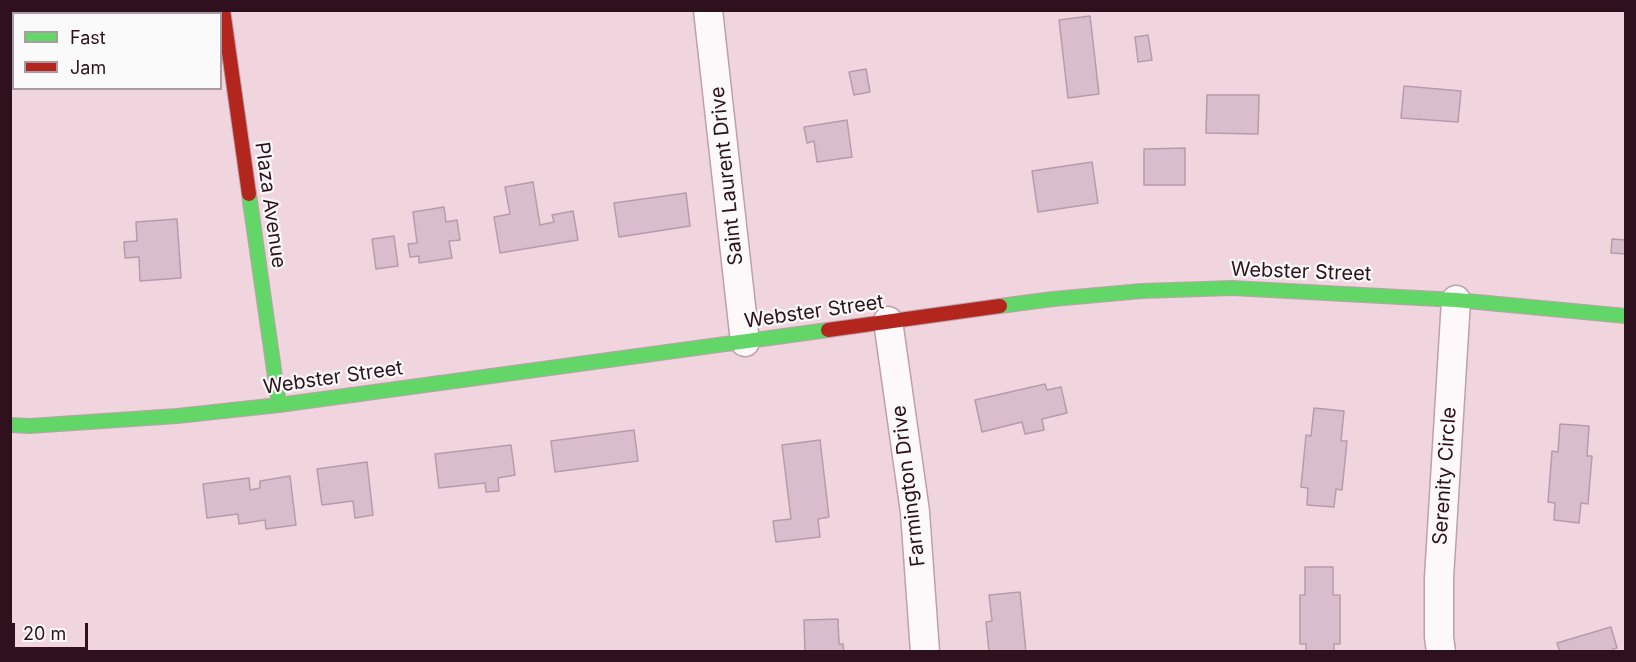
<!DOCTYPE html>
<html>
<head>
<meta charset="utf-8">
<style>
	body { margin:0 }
	#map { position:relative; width:1636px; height:662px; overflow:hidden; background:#f1d5de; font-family:Inter,sans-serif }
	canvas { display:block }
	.frame { position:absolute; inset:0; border:12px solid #2f101d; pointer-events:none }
	.legend { position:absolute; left:12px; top:12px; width:210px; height:78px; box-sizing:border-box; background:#fafafa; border:2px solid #a99ca2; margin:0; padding:8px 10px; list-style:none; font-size:18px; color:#2f101d }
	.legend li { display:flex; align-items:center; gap:12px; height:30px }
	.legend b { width:30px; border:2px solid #a99ca2 }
	.scale { position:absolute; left:12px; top:623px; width:76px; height:27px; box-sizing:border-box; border:3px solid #2f101d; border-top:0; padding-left:8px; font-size:18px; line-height:21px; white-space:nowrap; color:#2f101d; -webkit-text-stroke:4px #fafafa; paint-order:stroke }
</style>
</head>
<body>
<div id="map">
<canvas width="1636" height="662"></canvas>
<div class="frame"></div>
<ul class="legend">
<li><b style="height:8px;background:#63d668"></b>Fast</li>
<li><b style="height:8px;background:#b3261e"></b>Jam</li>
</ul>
<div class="scale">20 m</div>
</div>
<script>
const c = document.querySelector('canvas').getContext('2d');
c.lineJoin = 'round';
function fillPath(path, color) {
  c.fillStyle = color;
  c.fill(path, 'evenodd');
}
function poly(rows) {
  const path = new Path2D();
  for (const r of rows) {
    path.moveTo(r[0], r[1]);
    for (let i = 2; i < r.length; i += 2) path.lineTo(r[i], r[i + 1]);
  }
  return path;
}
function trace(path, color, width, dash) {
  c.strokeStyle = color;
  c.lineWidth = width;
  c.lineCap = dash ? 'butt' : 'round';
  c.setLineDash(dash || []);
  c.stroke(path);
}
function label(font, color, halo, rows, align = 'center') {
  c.font = font + ' Inter,sans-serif';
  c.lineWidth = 4.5;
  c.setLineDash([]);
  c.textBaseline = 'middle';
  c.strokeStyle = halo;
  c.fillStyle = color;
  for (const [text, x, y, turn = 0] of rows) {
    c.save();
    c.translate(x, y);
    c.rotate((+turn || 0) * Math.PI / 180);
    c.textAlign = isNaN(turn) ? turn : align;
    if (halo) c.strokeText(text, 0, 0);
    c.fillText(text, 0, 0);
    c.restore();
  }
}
const building = poly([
	[1090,16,1099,94,1068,98,1059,20,1090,16],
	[1148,35,1152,60,1138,62,1135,37,1148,35],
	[866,69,870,92,854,95,849,72,866,69],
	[1404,86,1461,91,1458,122,1401,118,1404,86],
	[1207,95,1259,95,1258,134,1206,133,1207,95],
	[847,120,852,157,817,162,814,141,807,143,804,127,847,120],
	[1185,148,1185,185,1144,185,1144,149,1185,148],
	[1092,162,1098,203,1038,212,1032,171,1092,162],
	[533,182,540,225,554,222,552,215,573,211,578,240,500,253,494,217,510,214,505,187,533,182],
	[686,193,690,226,619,237,614,203,686,193],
	[444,207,446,222,457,220,460,240,449,241,452,258,419,263,419,256,410,257,408,244,417,243,413,212,444,207],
	[177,219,181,278,140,281,139,257,125,258,124,242,137,241,136,222,177,219],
	[394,236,398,266,376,269,372,239,394,236],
	[1612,239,1626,240,1626,254,1611,253,1612,239],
	[1045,384,1047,390,1061,387,1067,413,1042,419,1044,430,1025,434,1022,422,982,432,975,400,1045,384],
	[1314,408,1344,411,1341,441,1347,441,1342,490,1336,489,1334,507,1307,505,1308,488,1301,487,1306,435,1311,436,1314,408],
	[1560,424,1589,426,1587,456,1592,456,1588,504,1581,503,1579,523,1554,520,1555,503,1548,502,1552,451,1558,452,1560,424],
	[634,430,638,461,555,472,551,441,634,430],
	[820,440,829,517,818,519,820,537,776,542,773,521,791,519,782,445,820,440],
	[511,445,515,475,498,478,499,491,486,492,485,483,439,488,435,454,511,445],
	[367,462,373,515,355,518,353,501,322,505,317,469,367,462],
	[290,476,296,525,266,529,265,520,239,524,238,514,207,518,203,484,249,478,250,490,260,488,260,481,290,476],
	[1305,567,1333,567,1333,595,1340,595,1340,644,1334,644,1334,652,1306,652,1306,644,1300,644,1300,595,1305,595,1305,567],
	[1020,592,1026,652,989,652,986,622,992,621,989,595,1020,592],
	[838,619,839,644,843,644,844,652,805,652,804,620,838,619],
	[1611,627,1617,648,1613,649,1613,652,1560,652,1557,643,1611,627]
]);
fillPath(building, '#d8becc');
trace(building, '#b59caa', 1.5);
const street = poly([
	[708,10,745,342],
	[888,321,915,512,925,652],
	[1441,652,1439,637,1439,578,1456,300]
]);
const fast = poly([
	[249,194,279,405],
	[1000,306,1053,299,1142,291,1232,288,1456,300,1626,316],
	[10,425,30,426,177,416,279,405,828,330]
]);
const jam = poly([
	[223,10,249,194],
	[828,330,1000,306]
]);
trace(street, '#bca1ab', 31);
trace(fast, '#bca1ab', 16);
trace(jam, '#bca1ab', 16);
trace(street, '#fdf9fa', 28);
trace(fast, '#63d668', 14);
trace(jam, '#b3261e', 14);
label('20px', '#2f101d', '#fafafa', [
	["Saint Laurent Drive",727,176,-96],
	["Plaza Avenue",270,205,82],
	["Webster Street",1301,272,2],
	["Webster Street",814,312,-8],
	["Webster Street",333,378,-8],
	["Serenity Circle",1445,476,-86],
	["Farmington Drive",909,486,-97]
]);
</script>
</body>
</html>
